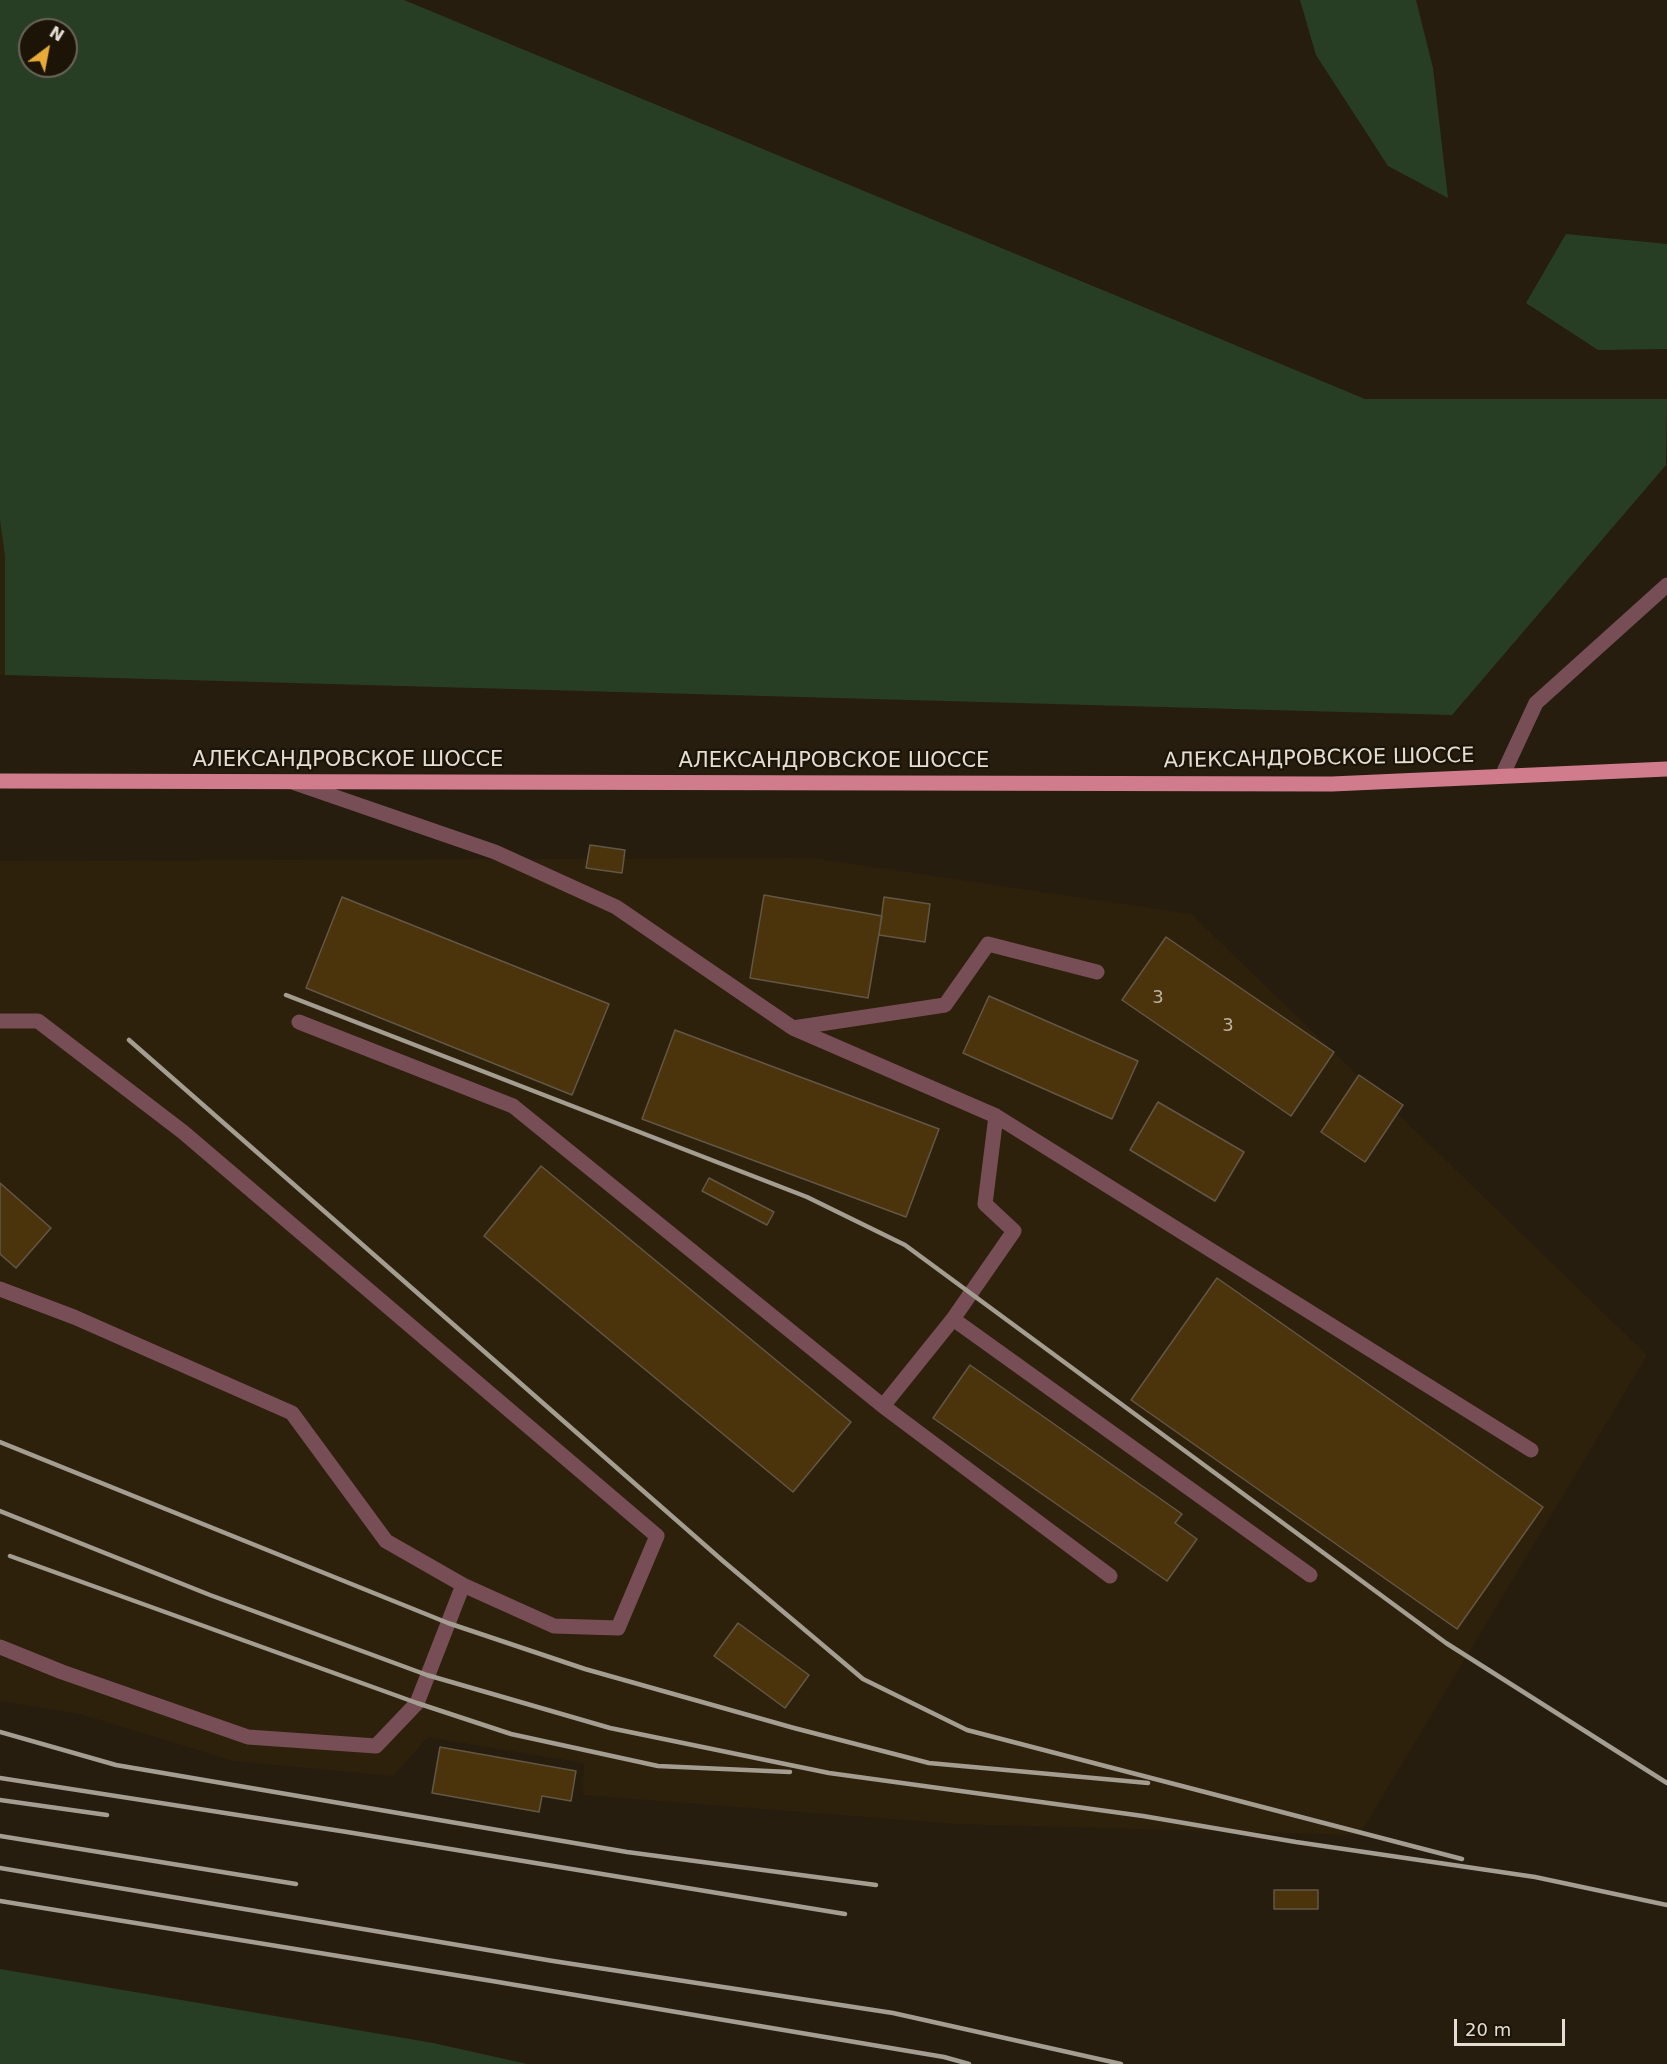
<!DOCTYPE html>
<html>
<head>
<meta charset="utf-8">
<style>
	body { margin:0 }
	#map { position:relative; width:1667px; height:2064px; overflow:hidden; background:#261d0f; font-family:"DejaVu Sans",sans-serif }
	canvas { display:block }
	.north { position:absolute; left:18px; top:18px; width:60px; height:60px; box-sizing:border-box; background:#1c1406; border:2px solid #6c6458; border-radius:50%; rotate:32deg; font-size:16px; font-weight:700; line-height:24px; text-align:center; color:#e3ddd4 }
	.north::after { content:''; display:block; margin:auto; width:21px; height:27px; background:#e8ab37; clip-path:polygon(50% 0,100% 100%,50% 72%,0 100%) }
	.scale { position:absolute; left:1454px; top:2019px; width:111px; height:27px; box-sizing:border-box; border:3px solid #e3ddd4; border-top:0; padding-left:8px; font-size:18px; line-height:21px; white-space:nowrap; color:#e3ddd4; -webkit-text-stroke:4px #1c1406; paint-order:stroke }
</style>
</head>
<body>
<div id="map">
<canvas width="1667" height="2064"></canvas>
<div class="north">N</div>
<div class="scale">20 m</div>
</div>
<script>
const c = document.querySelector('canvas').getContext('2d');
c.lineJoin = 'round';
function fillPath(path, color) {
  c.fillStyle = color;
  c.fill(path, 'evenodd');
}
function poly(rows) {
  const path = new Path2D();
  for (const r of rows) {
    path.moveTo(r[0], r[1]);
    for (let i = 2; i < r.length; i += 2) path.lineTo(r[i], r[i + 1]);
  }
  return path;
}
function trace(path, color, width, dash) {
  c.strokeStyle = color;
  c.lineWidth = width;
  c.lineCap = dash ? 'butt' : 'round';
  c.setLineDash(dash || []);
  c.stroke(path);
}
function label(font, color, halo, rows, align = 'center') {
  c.font = font + ' "DejaVu Sans",sans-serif';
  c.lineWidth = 4.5;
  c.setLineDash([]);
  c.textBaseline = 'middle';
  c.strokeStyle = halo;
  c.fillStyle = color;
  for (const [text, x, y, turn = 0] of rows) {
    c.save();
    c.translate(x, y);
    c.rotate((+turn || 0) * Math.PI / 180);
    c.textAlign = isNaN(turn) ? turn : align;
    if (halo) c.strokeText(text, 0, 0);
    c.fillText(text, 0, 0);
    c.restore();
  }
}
fillPath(poly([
	[0,520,5,557,5,675,0,675],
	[813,858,1191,914,1647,1355,1359,1835,958,1824,583,1795,584,1763,428,1737,393,1776,234,1761,80,1714,0,1701,0,861]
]), '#2e210c');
fillPath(poly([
	[0,0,404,0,1365,399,1667,399,1666,465,1452,715,5,675,5,557,0,520],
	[30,30,66,30,66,66,30,66],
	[1300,0,1416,0,1433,68,1448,198,1388,166,1316,55],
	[1566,234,1667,244,1667,349,1598,350,1526,303],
	[0,1969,433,2043,527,2064,0,2064]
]), '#283e24');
const building = poly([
	[590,845,625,850,622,873,586,868,590,845],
	[764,895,882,916,868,998,750,978,764,895],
	[342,897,609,1004,572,1095,306,988,342,897],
	[884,897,930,904,925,942,879,935,884,897],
	[1166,937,1334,1052,1291,1116,1122,1000,1166,937],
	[989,996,1138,1061,1112,1119,963,1053,989,996],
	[675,1030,939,1129,906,1217,642,1119,675,1030],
	[1359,1075,1403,1105,1365,1162,1321,1132,1359,1075],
	[1158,1102,1244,1152,1215,1201,1130,1150,1158,1102],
	[541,1166,851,1422,793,1492,484,1236,541,1166],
	[709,1178,774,1212,767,1225,702,1191,709,1178],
	[0,1183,51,1228,16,1268,0,1254,0,1183],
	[1217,1278,1543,1507,1457,1629,1131,1400,1217,1278],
	[970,1365,1182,1514,1175,1523,1197,1539,1167,1581,933,1418,970,1365],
	[738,1623,809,1675,785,1708,714,1656,738,1623],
	[440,1747,576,1771,571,1801,542,1796,539,1812,432,1793,440,1747],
	[1274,1890,1318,1890,1318,1909,1274,1909,1274,1890]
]);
fillPath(building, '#4b340b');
trace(building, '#625747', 1.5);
trace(poly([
	[1502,776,1536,703,1667,585],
	[295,783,495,852,616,907,793,1028,996,1116,1531,1450],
	[0,1021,38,1021,183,1132,657,1536,618,1628,554,1626,463,1585,386,1541,292,1413,74,1317,0,1289],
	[299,1022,513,1106,883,1406,953,1319],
	[793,1028,945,1005,988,944,1097,972],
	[996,1116,985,1204,1014,1231,953,1319,1310,1575],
	[883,1406,1110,1576],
	[0,1647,62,1672,248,1737,376,1746,417,1703,463,1585]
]), '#774e56', 15);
trace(poly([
	[0,781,1332,784,1667,769]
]), '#d07c8d', 15);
trace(poly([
	[286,995,807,1197,905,1245,1446,1643,1667,1783],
	[129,1040,723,1561,863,1679,967,1730,1462,1859],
	[0,1442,448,1623,585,1669,794,1728,929,1763,1148,1783],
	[0,1511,210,1595,427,1675,610,1728,829,1773,1143,1816,1296,1842,1535,1877,1667,1905],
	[10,1556,417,1703,511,1734,658,1766,790,1772],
	[0,1732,116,1765,627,1852,876,1885],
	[0,1778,347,1832,845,1914],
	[0,1800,107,1815],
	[0,1836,296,1884],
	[0,1868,553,1961,893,2013,1121,2064],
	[0,1901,492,1981,944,2057,969,2064]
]), '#a49d92', 4.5);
label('18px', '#bdb3a2', null, [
	["3",1158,998],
	["3",1228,1026]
]);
label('21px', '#e3ddd4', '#1c1406', [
	["АЛЕКСАНДРОВСКОЕ ШОССЕ",1319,759,-1],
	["АЛЕКСАНДРОВСКОЕ ШОССЕ",348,761],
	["АЛЕКСАНДРОВСКОЕ ШОССЕ",834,762]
]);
</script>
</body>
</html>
